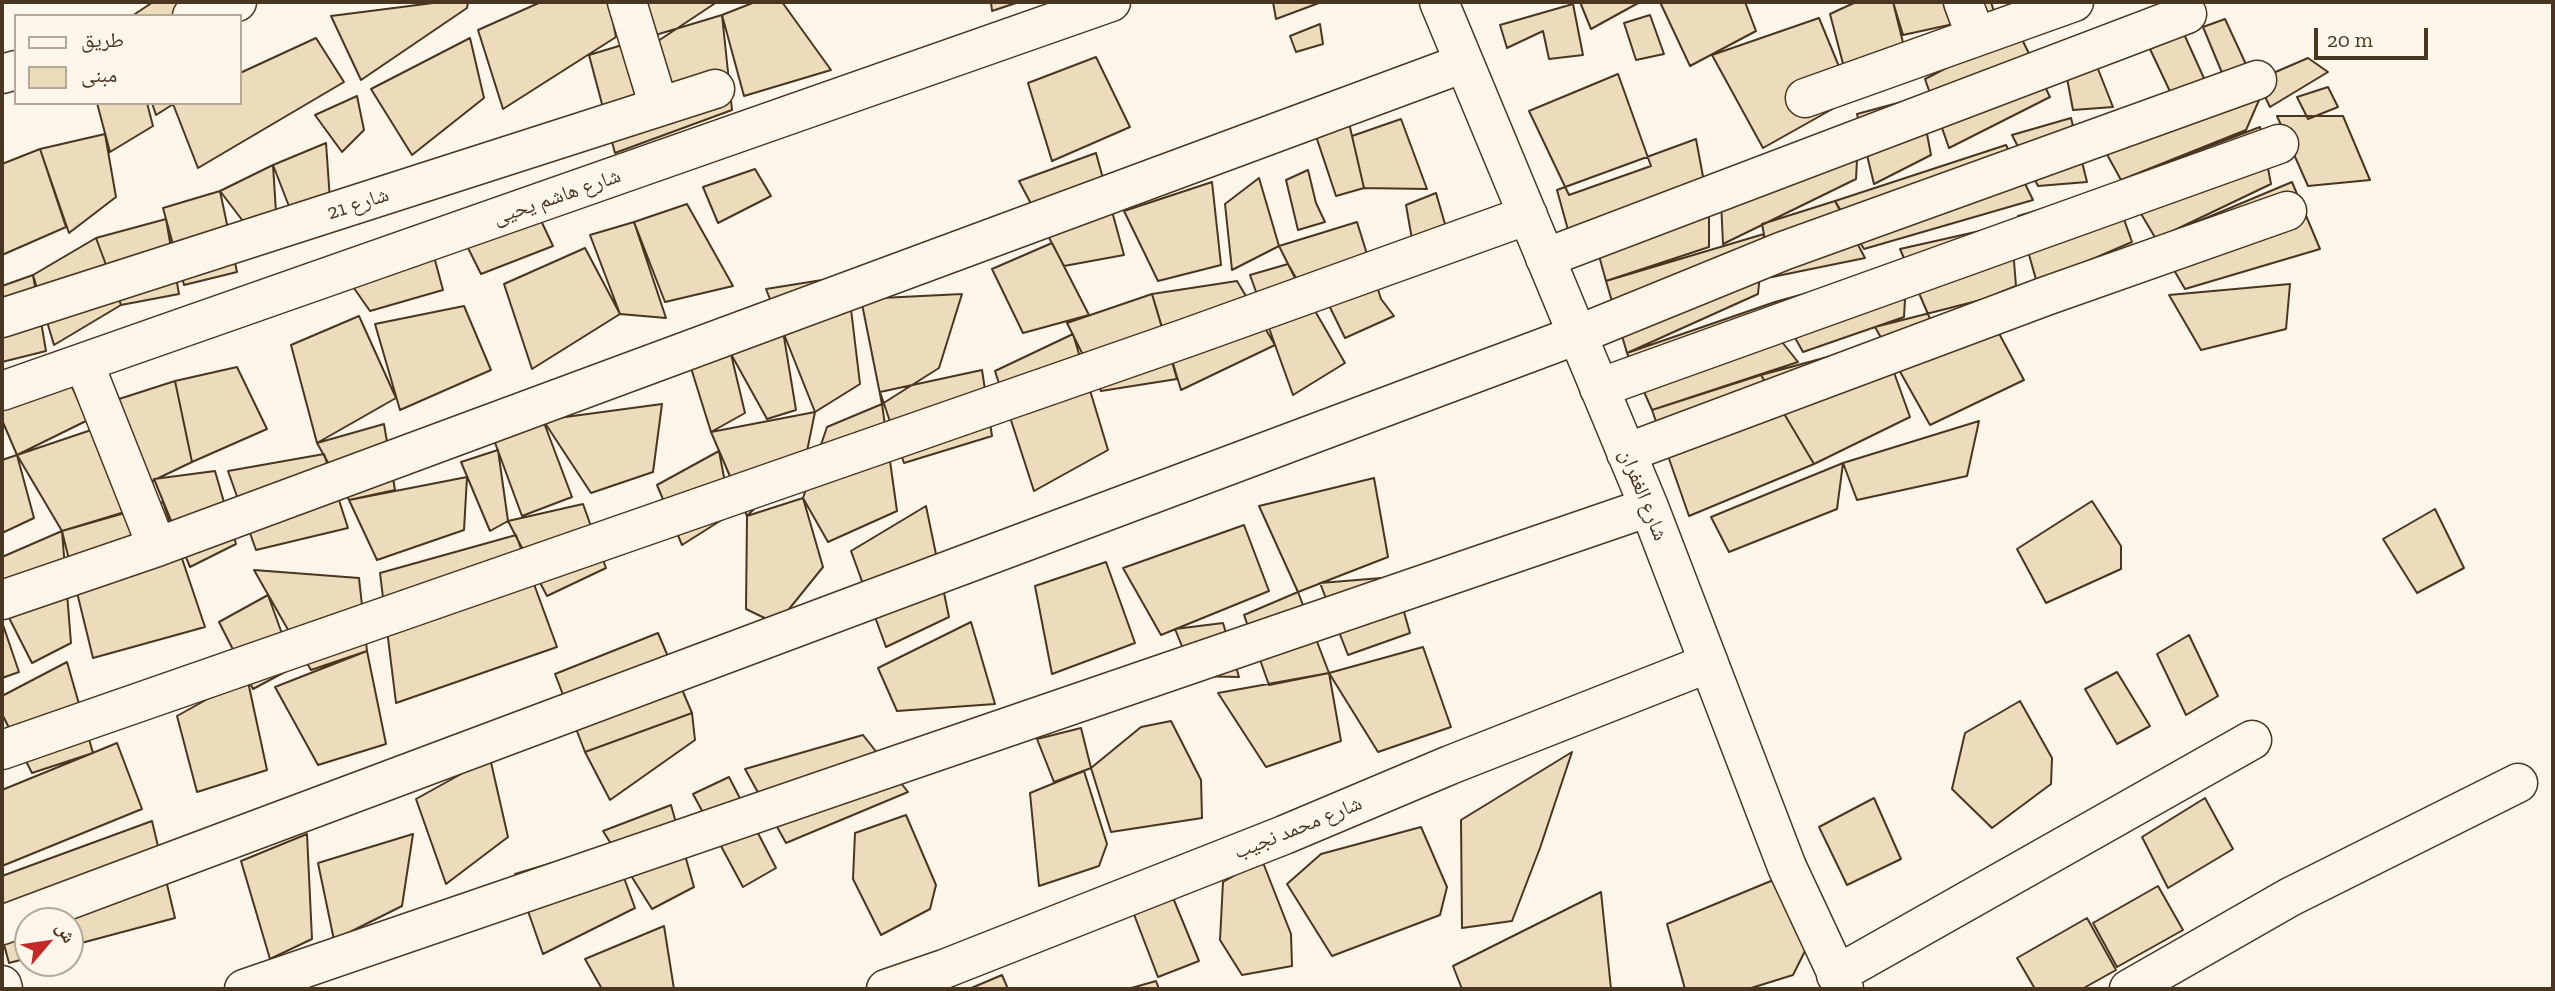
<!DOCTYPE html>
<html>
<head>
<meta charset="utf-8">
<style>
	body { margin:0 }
	#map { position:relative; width:2555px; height:991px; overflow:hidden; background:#fbf6e9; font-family:"Zilla Slab","Noto Naskh Arabic",serif }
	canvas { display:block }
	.frame { position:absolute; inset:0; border:4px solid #4a3520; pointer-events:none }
	.legend { position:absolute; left:14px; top:14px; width:228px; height:91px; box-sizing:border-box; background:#fbf6e9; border:2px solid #b4a999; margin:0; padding:9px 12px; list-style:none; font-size:21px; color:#4a3520 }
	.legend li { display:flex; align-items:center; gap:14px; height:35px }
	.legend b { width:35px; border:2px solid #b4a999 }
	.north { position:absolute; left:14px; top:907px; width:70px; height:70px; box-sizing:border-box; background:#fbf6e9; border:2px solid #b4a999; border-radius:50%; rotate:61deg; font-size:19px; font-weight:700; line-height:28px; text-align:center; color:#4a3520 }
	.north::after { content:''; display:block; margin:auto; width:24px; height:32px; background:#c62828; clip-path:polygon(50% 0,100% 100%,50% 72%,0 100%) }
	.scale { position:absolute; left:2314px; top:28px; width:114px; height:32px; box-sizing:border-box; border:4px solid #4a3520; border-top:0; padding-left:9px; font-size:21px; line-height:24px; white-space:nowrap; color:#4a3520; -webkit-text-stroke:5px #fbf6e9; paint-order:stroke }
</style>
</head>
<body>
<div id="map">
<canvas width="2555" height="991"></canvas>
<div class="frame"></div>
<ul class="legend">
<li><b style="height:9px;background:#fbf6e9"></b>طريق</li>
<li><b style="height:19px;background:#ecdcbc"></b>مبنى</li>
</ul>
<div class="north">ش</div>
<div class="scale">20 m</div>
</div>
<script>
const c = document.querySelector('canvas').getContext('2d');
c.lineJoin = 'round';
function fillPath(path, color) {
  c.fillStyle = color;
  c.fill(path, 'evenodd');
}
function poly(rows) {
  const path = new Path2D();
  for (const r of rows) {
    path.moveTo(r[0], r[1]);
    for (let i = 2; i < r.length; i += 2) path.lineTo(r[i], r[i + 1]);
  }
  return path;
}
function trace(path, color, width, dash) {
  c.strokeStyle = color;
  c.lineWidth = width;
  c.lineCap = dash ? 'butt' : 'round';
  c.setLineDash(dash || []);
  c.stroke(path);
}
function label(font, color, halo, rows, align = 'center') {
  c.font = font + ' "Zilla Slab","Noto Naskh Arabic",serif';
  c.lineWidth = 5;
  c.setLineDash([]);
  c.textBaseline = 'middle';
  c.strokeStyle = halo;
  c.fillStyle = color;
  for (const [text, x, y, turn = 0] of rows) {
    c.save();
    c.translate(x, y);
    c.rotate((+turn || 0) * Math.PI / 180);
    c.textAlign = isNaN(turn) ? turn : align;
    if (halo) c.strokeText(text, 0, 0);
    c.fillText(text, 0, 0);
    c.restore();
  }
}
const building = poly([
	[153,2,176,2,180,16,132,16,153,2],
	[441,2,468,2,467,8,361,80,331,16,441,2],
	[541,2,609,2,616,37,503,109,478,30,541,2],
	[639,2,717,2,652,45,639,2],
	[755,2,782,2,831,70,744,96,722,15,755,2],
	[991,2,1019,2,992,11,991,2],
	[1273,2,1318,2,1319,3,1276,19,1273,2],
	[1580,2,1640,2,1591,29,1580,2],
	[1660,2,1745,2,1756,31,1690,66,1660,2],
	[1856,2,1893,2,1910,71,1852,98,1830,14,1856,2],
	[1893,2,1991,2,1995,15,1903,35,1893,2],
	[1573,4,1583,55,1549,59,1543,31,1507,48,1500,25,1573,4],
	[722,15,732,110,615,153,589,55,722,15],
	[1650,15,1664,54,1636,60,1624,23,1650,15],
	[1819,18,1852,98,1763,148,1712,55,1819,18],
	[2225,19,2250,73,2225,80,2203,27,2225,19],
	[1320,24,1323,44,1296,52,1290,36,1320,24],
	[2018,31,2050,97,1949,148,1925,79,2018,31],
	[2184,34,2207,85,2175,102,2150,49,2184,34],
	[316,38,344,82,198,168,173,104,240,103,240,73,316,38],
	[470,38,484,98,412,155,371,89,470,38],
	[1096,57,1130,127,1052,161,1028,83,1096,57],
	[2308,58,2328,72,2270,107,2257,80,2308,58],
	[2096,64,2113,107,2073,110,2067,78,2096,64],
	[1618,74,1651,166,1569,195,1529,111,1618,74],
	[2328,87,2338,107,2308,119,2297,97,2328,87],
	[2263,91,2246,130,2121,180,2098,138,2263,91],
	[357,96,364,130,342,152,315,115,357,96],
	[1920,97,1931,155,1874,184,1857,114,1920,97],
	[97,103,147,103,153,126,110,152,97,103],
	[152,103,175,103,156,115,152,103],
	[2277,116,2343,116,2370,180,2308,186,2277,116],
	[2071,118,2087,182,2038,186,2012,135,2071,118],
	[1401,119,1427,189,1364,188,1352,136,1401,119],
	[1859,122,1856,179,1723,244,1721,201,1859,122],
	[1349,123,1364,188,1336,196,1316,136,1349,123],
	[2260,127,2271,184,2156,239,2121,180,2260,127],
	[105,134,116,197,69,233,40,149,105,134],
	[1696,139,1704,182,1573,248,1557,190,1696,139],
	[326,143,330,200,292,214,273,165,326,143],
	[2006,145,2033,200,1864,249,1835,201,2006,145],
	[40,149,66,227,2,255,2,164,40,149],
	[1096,153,1124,255,1064,266,1019,181,1096,153],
	[273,165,276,212,249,229,220,191,273,165],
	[755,169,771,196,718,223,703,187,755,169],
	[1308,170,1316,203,1325,222,1298,230,1286,180,1308,170],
	[1259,178,1279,246,1232,270,1225,204,1259,178],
	[1212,182,1221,265,1158,281,1124,211,1212,182],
	[2292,182,2320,249,2185,289,2156,239,2292,182],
	[2113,188,2132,242,2037,283,2018,216,2113,188],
	[220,191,237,272,184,285,163,208,220,191],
	[1436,193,1447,231,1413,245,1406,205,1436,193],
	[1835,201,1865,258,1772,277,1762,224,1835,201],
	[687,204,733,286,665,302,634,222,687,204],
	[536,210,553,246,481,274,461,234,536,210],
	[1709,214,1709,247,1606,281,1598,252,1709,214],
	[166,219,179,294,121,305,96,238,166,219],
	[634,222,666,318,620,314,590,235,634,222],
	[1357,222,1381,299,1394,316,1345,338,1321,289,1297,282,1279,246,1357,222],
	[2011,224,2016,286,1931,321,1900,249,2011,224],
	[1764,234,1758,294,1627,353,1606,281,1764,234],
	[96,238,121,305,54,345,33,275,96,238],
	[1052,243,1089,315,1023,333,992,269,1052,243],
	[585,248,620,314,532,369,504,284,585,248],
	[432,249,443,290,370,311,344,274,432,249],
	[1288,264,1345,363,1293,395,1250,275,1288,264],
	[1907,265,1904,317,1803,352,1775,302,1907,265],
	[33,275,46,351,2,362,2,286,33,275],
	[847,276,860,384,815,412,766,289,847,276],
	[1237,281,1275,345,1181,390,1152,294,1237,281],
	[2290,284,2286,329,2201,350,2169,295,2290,284],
	[962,294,939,368,882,404,861,299,962,294],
	[1152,294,1177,379,1101,391,1067,323,1152,294],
	[1981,300,2024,380,1930,425,1875,327,1981,300],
	[1775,302,1778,337,1798,362,1652,410,1627,353,1775,302],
	[464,306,491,370,400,410,375,324,464,306],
	[359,316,396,398,317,443,291,345,359,316],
	[783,331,796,410,767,419,731,354,783,331],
	[1073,334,1108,450,1034,491,995,371,1073,334],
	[1883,342,1910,417,1814,464,1761,375,1883,342],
	[731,354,745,413,711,432,691,368,731,354],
	[237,367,267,429,192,462,175,381,237,367],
	[982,370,992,436,904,463,880,392,982,370],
	[1761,375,1814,464,1689,516,1652,410,1761,375],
	[175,381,192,462,146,484,119,399,175,381],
	[71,385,88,420,17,455,2,420,2,402,71,385],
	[662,404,653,472,591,493,543,420,662,404],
	[882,404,897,511,828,542,803,498,827,427,882,404],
	[815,412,806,456,747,516,711,432,815,412],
	[543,420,572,497,522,516,494,440,543,420],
	[1979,421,1967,476,1857,500,1843,463,1979,421],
	[384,424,395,490,349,500,317,443,384,424],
	[106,425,128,511,62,531,17,455,106,425],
	[498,450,508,521,490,531,461,462,498,450],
	[719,451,731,514,682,545,657,485,719,451],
	[324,454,348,528,256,550,228,471,324,454],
	[17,455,34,518,2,533,2,460,17,455],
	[1843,463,1837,509,1729,552,1711,517,1843,463],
	[215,471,236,544,190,567,154,479,215,471],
	[467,477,464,530,377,560,349,500,467,477],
	[1374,478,1388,557,1298,592,1259,506,1374,478],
	[803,498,823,567,777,624,746,609,747,516,803,498],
	[2092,501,2121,546,2121,569,2046,603,2017,549,2092,501],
	[163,502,205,627,93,658,62,531,163,502],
	[583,504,606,568,547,596,508,521,583,504],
	[926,506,949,617,886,647,851,551,926,506],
	[2435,509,2464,568,2417,593,2383,539,2435,509],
	[1244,525,1269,591,1161,635,1123,568,1244,525],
	[62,531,71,643,32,663,2,604,2,557,62,531],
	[516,535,557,647,396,703,380,573,516,535],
	[1106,562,1135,643,1052,674,1035,586,1106,562],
	[254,570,359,578,367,651,311,670,254,570],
	[1394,577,1410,633,1348,655,1320,583,1394,577],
	[1298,592,1329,673,1269,685,1244,615,1298,592],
	[268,595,294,667,253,689,219,622,268,595],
	[2,622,19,672,2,678,2,622],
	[971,622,995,704,897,711,878,668,971,622],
	[1223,623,1239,677,1194,676,1175,629,1223,623],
	[658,633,692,713,585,752,555,674,658,633],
	[2189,635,2218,696,2186,715,2157,654,2189,635],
	[1423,647,1451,727,1378,752,1329,673,1423,647],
	[367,651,386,744,318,765,275,687,367,651],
	[67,662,93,753,32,773,2,714,2,696,67,662],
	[2117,672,2150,726,2117,744,2085,689,2117,672],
	[1329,673,1341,741,1266,767,1218,693,1329,673],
	[247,677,267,770,197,792,177,716,247,677],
	[2020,701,2052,758,2051,784,1992,828,1952,789,1965,733,2020,701],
	[692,713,695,740,610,800,585,752,692,713],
	[1171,721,1201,780,1202,818,1111,832,1091,768,1141,727,1171,721],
	[1081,728,1091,768,1054,782,1037,739,1081,728],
	[863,735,908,792,786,843,745,769,863,735],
	[117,743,142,809,2,866,2,790,117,743],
	[1572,752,1540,848,1512,921,1462,928,1461,820,1572,752],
	[490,758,508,837,446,884,416,799,490,758],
	[1084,771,1107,844,1099,866,1039,886,1030,793,1084,771],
	[729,777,776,868,743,887,693,794,729,777],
	[1874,798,1901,859,1847,885,1819,827,1874,798],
	[2205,798,2233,849,2168,888,2142,837,2205,798],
	[671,805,694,887,652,909,603,831,671,805],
	[906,815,936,885,930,909,881,935,853,879,855,833,906,815],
	[152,821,175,918,70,946,70,921,28,921,28,958,9,963,2,937,2,876,152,821],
	[1421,827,1447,887,1440,915,1332,956,1287,884,1321,854,1421,827],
	[307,834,312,939,270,959,241,861,307,834],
	[413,834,402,906,334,940,318,863,413,834],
	[612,845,635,908,543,954,515,874,612,845],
	[1262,860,1291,934,1292,966,1242,975,1220,940,1223,882,1262,860],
	[1783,876,1810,941,1793,975,1748,989,1685,989,1667,924,1783,876],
	[2158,886,2183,930,2117,967,2093,923,2158,886],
	[1169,888,1199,961,1158,977,1130,904,1169,888],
	[1601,892,1611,989,1462,989,1453,966,1601,892],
	[2087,918,2116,970,2082,989,2035,989,2017,958,2087,918],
	[664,926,674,989,602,989,585,959,664,926],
	[1002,975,1008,989,969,989,1002,975],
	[1156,981,1159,989,1128,989,1156,981]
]);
fillPath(building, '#ecdcbc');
trace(building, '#4a3520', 2);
const minor = poly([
	[627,2,659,107],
	[1439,2,1649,507,1787,867,1844,989],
	[1963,2,1976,37],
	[192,16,237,2],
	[2,74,16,70],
	[1805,98,2074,2],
	[1545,258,2187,14],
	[2,318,715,89],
	[84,363,157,547],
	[1599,388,2279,144],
	[2,391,1111,2],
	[1626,453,2046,296,2287,211],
	[2,600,157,547,1464,63],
	[2,750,1186,338,1528,215],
	[2,925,1577,335,1783,251,2257,80],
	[1836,975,2252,740],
	[2,985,3,989],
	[244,989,1649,507],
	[886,989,944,969,1284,835,1450,765,1709,663],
	[2129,989,2290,897,2518,783]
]);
trace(minor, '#4a3520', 41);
trace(minor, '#fbf6e9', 38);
label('21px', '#4a3520', '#fbf6e9', [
	["شارع هاشم يحيى",557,197,-19],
	["شارع 21",358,204,-18],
	["شارع الغفران",1643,495,68],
	["شارع محمد نجيب",1298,828,-22]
]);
</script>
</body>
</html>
